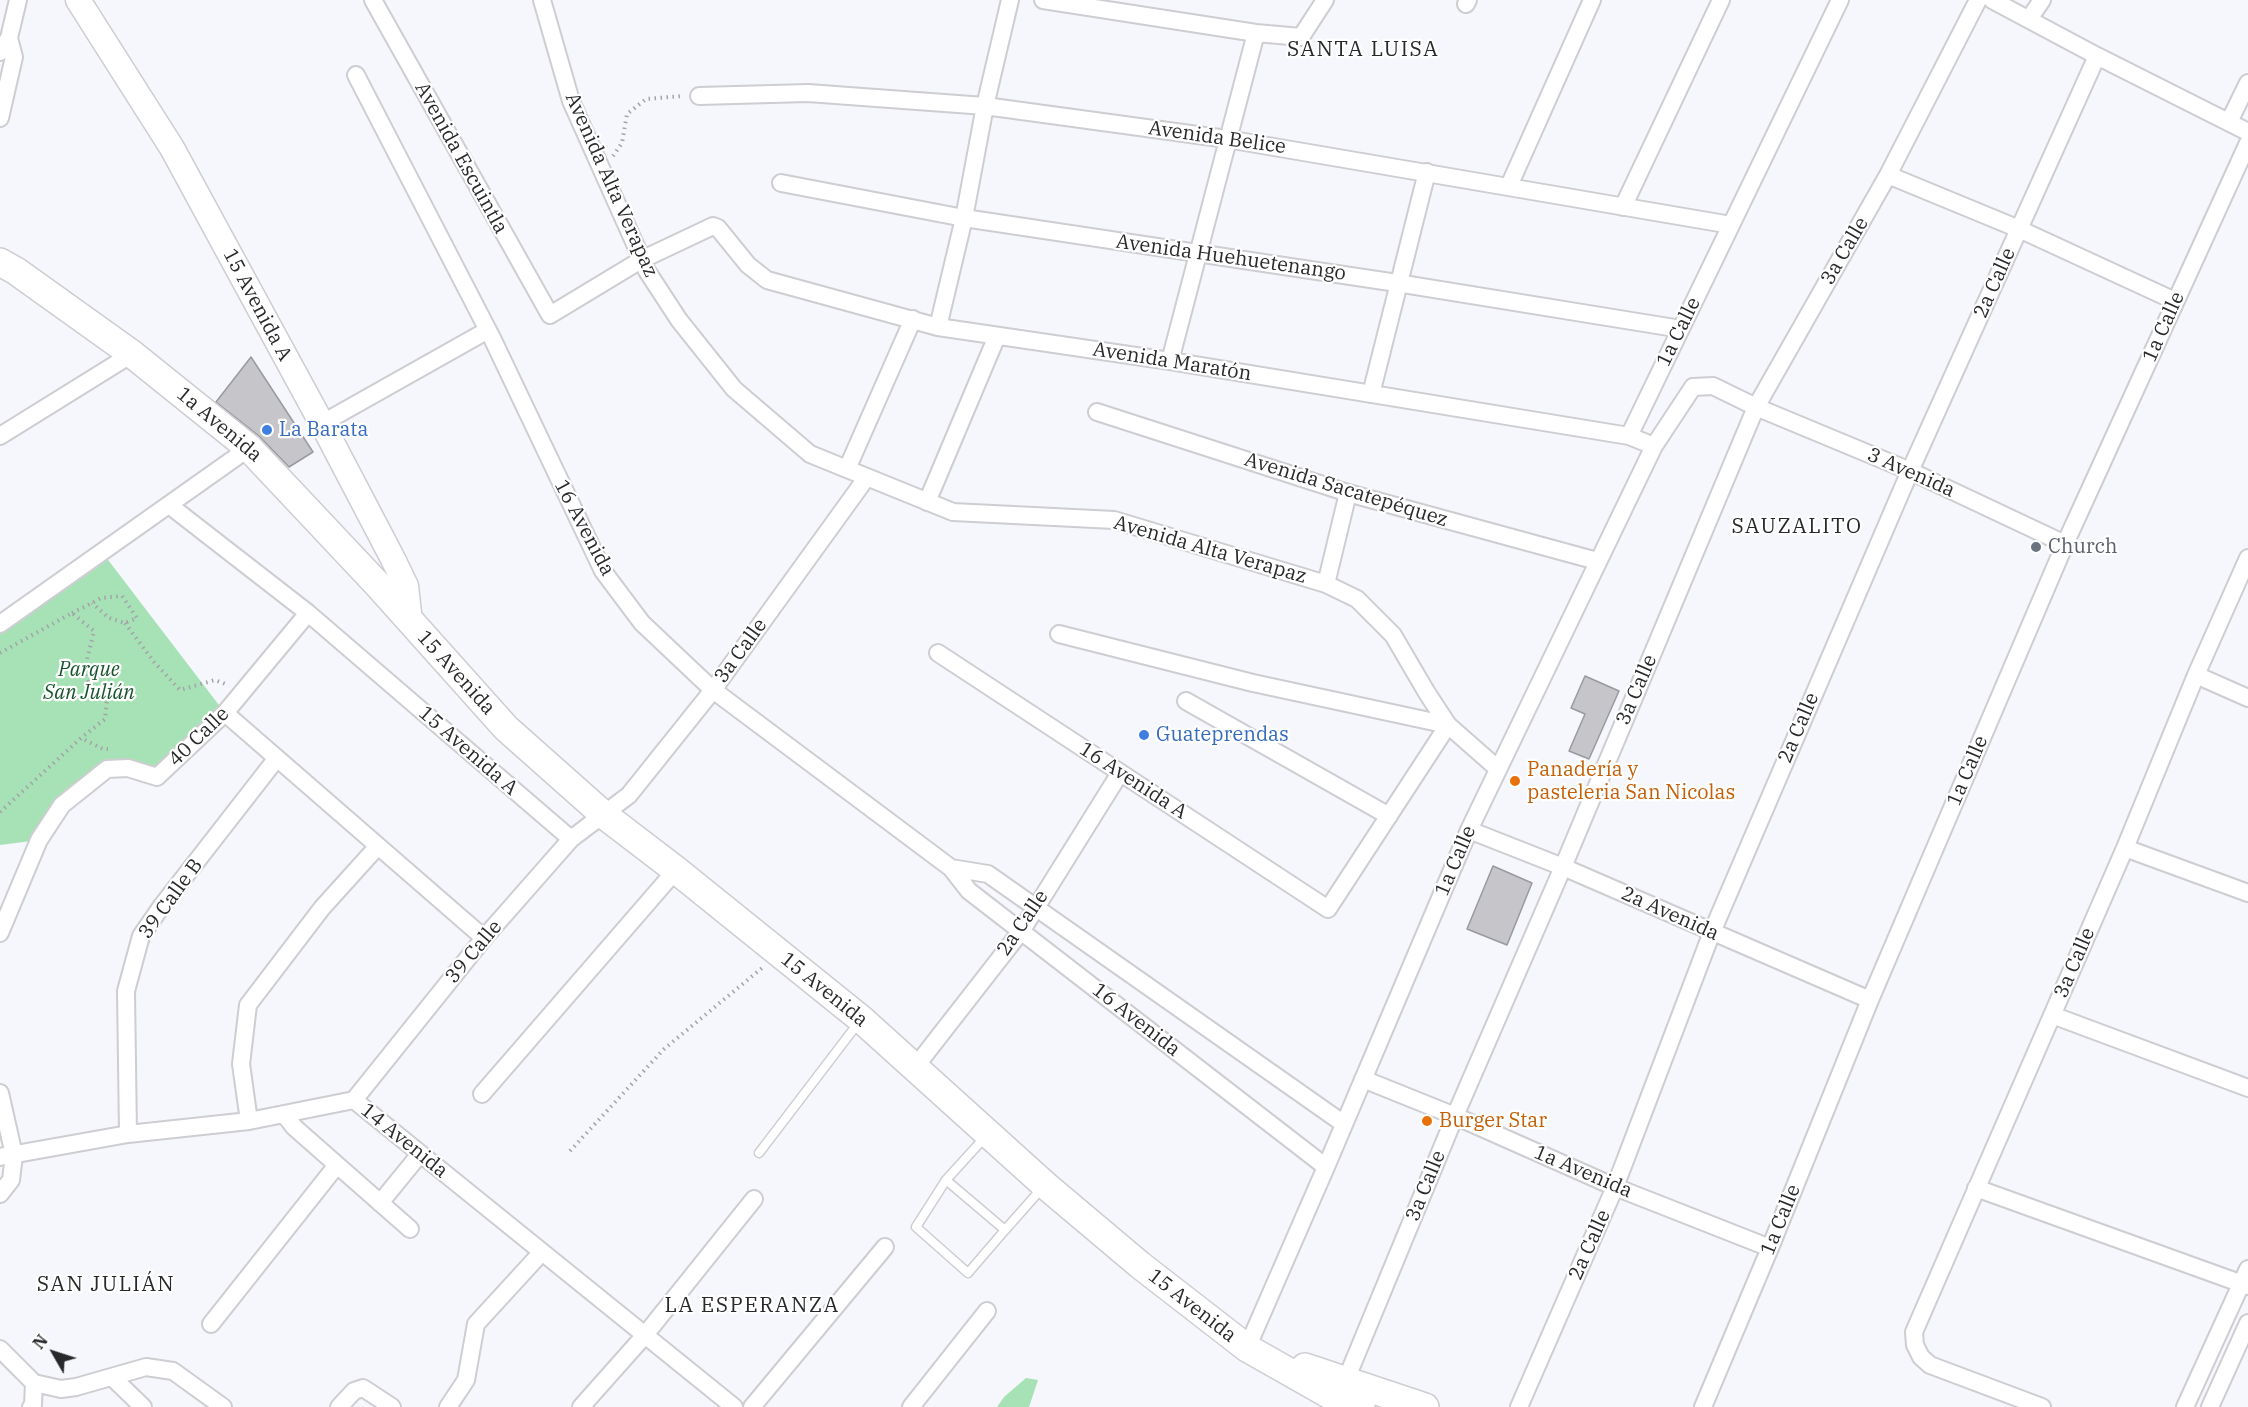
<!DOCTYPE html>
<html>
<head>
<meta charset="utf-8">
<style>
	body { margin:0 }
	#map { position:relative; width:2248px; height:1407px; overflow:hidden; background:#f6f7fc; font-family:"IBM Plex Serif",serif }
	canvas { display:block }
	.north { position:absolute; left:24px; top:1323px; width:60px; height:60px; -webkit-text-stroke:4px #fff; paint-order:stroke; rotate:309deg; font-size:16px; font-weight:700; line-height:24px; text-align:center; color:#28292a }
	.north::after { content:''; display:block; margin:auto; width:21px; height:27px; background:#28292a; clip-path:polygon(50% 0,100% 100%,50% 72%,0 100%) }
</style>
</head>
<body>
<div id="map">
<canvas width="2248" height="1407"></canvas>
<div class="north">N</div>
</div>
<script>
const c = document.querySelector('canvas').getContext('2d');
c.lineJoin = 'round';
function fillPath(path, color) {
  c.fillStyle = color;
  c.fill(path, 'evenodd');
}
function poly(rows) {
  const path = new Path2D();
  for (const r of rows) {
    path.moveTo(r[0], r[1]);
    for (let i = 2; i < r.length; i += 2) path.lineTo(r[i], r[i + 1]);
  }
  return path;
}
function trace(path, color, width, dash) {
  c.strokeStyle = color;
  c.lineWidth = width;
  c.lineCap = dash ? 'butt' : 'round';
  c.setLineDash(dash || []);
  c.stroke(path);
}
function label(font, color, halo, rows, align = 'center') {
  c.font = font + ' "IBM Plex Serif",serif';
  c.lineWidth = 4.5;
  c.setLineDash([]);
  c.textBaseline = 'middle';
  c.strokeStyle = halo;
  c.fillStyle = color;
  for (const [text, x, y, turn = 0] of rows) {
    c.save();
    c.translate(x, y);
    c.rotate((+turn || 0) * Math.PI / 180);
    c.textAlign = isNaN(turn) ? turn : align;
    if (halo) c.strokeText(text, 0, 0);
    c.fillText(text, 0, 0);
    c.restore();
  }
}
fillPath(poly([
	[102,552,225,713,157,777,107,769,39,840,0,845,0,624],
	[1026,1378,1038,1380,1029,1407,997,1407,1004,1397]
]), '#a6e2b5');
const building = poly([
	[251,357,313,452,289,467,259,436,216,402,251,357],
	[1585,676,1619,691,1589,759,1569,751,1585,714,1571,708,1585,676],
	[1493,866,1532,883,1507,945,1467,929,1493,866]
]);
fillPath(building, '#c5c5ca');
trace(building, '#999a9e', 1.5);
const lane = poly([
	[986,1136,946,1180,916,1227,968,1273,1005,1230],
	[759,1153,859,1022],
	[946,1180,1005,1230,1043,1187]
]);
const street = poly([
	[373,0,550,315,641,260,713,226,718,228,748,265,767,280,938,327,1170,361,1629,436,1654,446],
	[542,0,571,101,647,271,679,320,734,389,810,454,953,512,1114,520,1326,584,1357,599,1393,635,1427,693,1448,725,1498,769],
	[1043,0,1256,33,1301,37,1325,0],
	[1992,0,2097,56,2248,132],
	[1466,4,1468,0],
	[2029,19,2042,0],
	[0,52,9,38,18,0],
	[356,75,493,340,603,571,642,623,713,690,951,868,969,891,1326,1167],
	[699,96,808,93,985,106,1227,139,1731,225],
	[0,118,14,57,9,38],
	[2229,122,2248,83],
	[1888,175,2019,229,2175,301],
	[781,183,964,218,1397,283,1681,329],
	[1509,186,1592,0],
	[1623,207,1721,0],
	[938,327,964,218,985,106,1010,0],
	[1170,361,1256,33],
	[1371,394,1427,172],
	[1097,412,1348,493,1597,561],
	[321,424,488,330],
	[0,436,132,354],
	[1629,436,1840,0],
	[847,469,913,319],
	[927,502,997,336],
	[169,505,308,613,571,839],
	[1326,584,1348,493],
	[0,624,249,448],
	[938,653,1328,909,1448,725,1253,683,1059,634],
	[2196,675,2248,698],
	[1186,701,1389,816],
	[225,713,484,938],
	[1469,830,1563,867,1870,1000],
	[2125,848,2248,893],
	[951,868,988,874,1344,1124],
	[0,933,39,840,62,805,107,769,128,768,157,777,225,713,308,613],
	[2052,1015,2248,1088],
	[916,1066,1022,930,1120,773],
	[1363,1079,1455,1116,1615,1187,1770,1248],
	[0,1093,14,1155,11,1180,0,1194],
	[482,1094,676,870],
	[354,1100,484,938,571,839,629,795,713,690,867,477],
	[354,1100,734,1407],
	[284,1114,294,1127,410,1229],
	[249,1121,241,1064,248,1005,322,908,378,846],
	[128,1134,126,991,141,936,161,907,277,758],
	[0,1157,128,1134,249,1121,354,1100],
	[1976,1188,2248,1286],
	[380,1203,420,1154],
	[211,1324,337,1165],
	[1247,1348,1326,1167,1469,830,1654,446,1693,387,1713,386,1756,407,1910,471,2065,544],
	[0,1349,34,1383,61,1389,76,1387,146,1367,173,1371,223,1407],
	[112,1377,143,1407],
	[1343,1387,1455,1116,1563,867,1756,407,1888,175,1978,0],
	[31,1407,33,1405,34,1383],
	[339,1407,354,1391,363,1388,392,1407],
	[448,1407,466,1380,476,1324,542,1252],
	[581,1407,645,1335,754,1199],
	[752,1407,885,1247],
	[911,1407,987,1311],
	[1519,1407,1615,1187,1712,932,1910,471,2097,56],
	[1703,1407,1770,1248,1870,1000,2065,544,2248,143],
	[2042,1407,1930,1365,1921,1357,1915,1345,1914,1332,2125,848,2196,675,2248,558],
	[2185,1407,2248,1269],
	[2210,1407,2248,1323]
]);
const secondary = poly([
	[78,0,172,148,327,433,393,559,406,586,410,622]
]);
const primary = poly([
	[0,262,16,271,132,354,249,448,378,585,506,728,604,815,676,870,861,1019,1045,1185,1140,1265,1247,1348,1337,1399,1361,1407],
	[1305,1367,1425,1407]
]);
trace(lane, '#cdcdd2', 11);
trace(street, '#cdcdd2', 20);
trace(secondary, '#cdcdd2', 27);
trace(primary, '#cdcdd2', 30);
trace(poly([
	[613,156,622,143,627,114,646,99,683,96],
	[72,613,92,603,101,598,122,596,137,618,125,623,109,618,92,603],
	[125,623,154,662,180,690,215,680,228,685],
	[0,653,72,613,94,631,84,672,89,683,107,699,105,719,81,738],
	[0,812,81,738,103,749,108,749],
	[570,1151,664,1049,762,968]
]), '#a3a4a7', 4, [1.5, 4.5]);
trace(lane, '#fff', 8);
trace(street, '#fff', 16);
trace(secondary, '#fff', 24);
trace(primary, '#fff', 27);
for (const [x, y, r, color] of [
	[267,430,6,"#3f7fe0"],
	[2036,547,6,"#6b7280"],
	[1144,735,6,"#3f7fe0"],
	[1515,781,6,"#e8710a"],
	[1427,1121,6,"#e8710a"]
]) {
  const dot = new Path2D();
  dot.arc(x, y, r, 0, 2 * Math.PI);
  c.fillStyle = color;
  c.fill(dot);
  trace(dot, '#fff', 2);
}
label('20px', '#28292a', '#fff', [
	["Avenida Belice",1217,138,8],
	["Avenida Escuintla",461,158,61],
	["Avenida Alta Verapaz",611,185,66],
	["3a Calle",1845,251,-60],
	["Avenida Huehuetenango",1231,258,8],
	["2a Calle",1995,283,-66],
	["15 Avenida A",257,305,62],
	["1a Calle",2164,327,-66],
	["1a Calle",1679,332,-64],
	["Avenida Maratón",1172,362,9],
	["1a Avenida",219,425,40],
	["3 Avenida",1911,473,24],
	["Avenida Sacatepéquez",1346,490,17],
	["16 Avenida",584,528,62],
	["Avenida Alta Verapaz",1210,550,16],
	["3a Calle",741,651,-54],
	["15 Avenida",456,673,48],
	["3a Calle",1637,690,-67],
	["2a Calle",1799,728,-67],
	["40 Calle",199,737,-44],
	["15 Avenida A",468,751,41],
	["1a Calle",1968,771,-67],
	["16 Avenida A",1133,781,33],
	["1a Calle",1456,861,-67],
	["39 Calle B",171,899,-54],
	["2a Avenida",1670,914,24],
	["2a Calle",1023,923,-56],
	["39 Calle",474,952,-50],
	["3a Calle",2075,963,-67],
	["15 Avenida",824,990,39],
	["16 Avenida",1136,1020,38],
	["14 Avenida",404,1141,39],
	["1a Avenida",1583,1172,23],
	["3a Calle",1426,1186,-68],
	["1a Calle",1781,1220,-68],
	["2a Calle",1590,1245,-66],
	["15 Avenida",1192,1306,38]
]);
label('20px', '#366cbe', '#fff', [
	["La Barata",279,430],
	["Guateprendas",1156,735]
], 'left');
label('20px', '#5b616d', '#fff', [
	["Church",2048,547]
], 'left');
label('italic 20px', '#18532d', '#fff', [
	["Parque",89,670],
	["San Julián",89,693]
]);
label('20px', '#c56008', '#fff', [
	["Panadería y",1527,770],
	["pasteleria San Nicolas",1527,793],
	["Burger Star",1439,1121]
], 'left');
c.letterSpacing = '1.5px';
label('21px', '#28292a', '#fff', [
	["SANTA LUISA",1363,50],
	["SAUZALITO",1797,527],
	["SAN JULIÁN",106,1285],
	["LA ESPERANZA",752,1306]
]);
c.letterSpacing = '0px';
</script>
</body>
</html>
